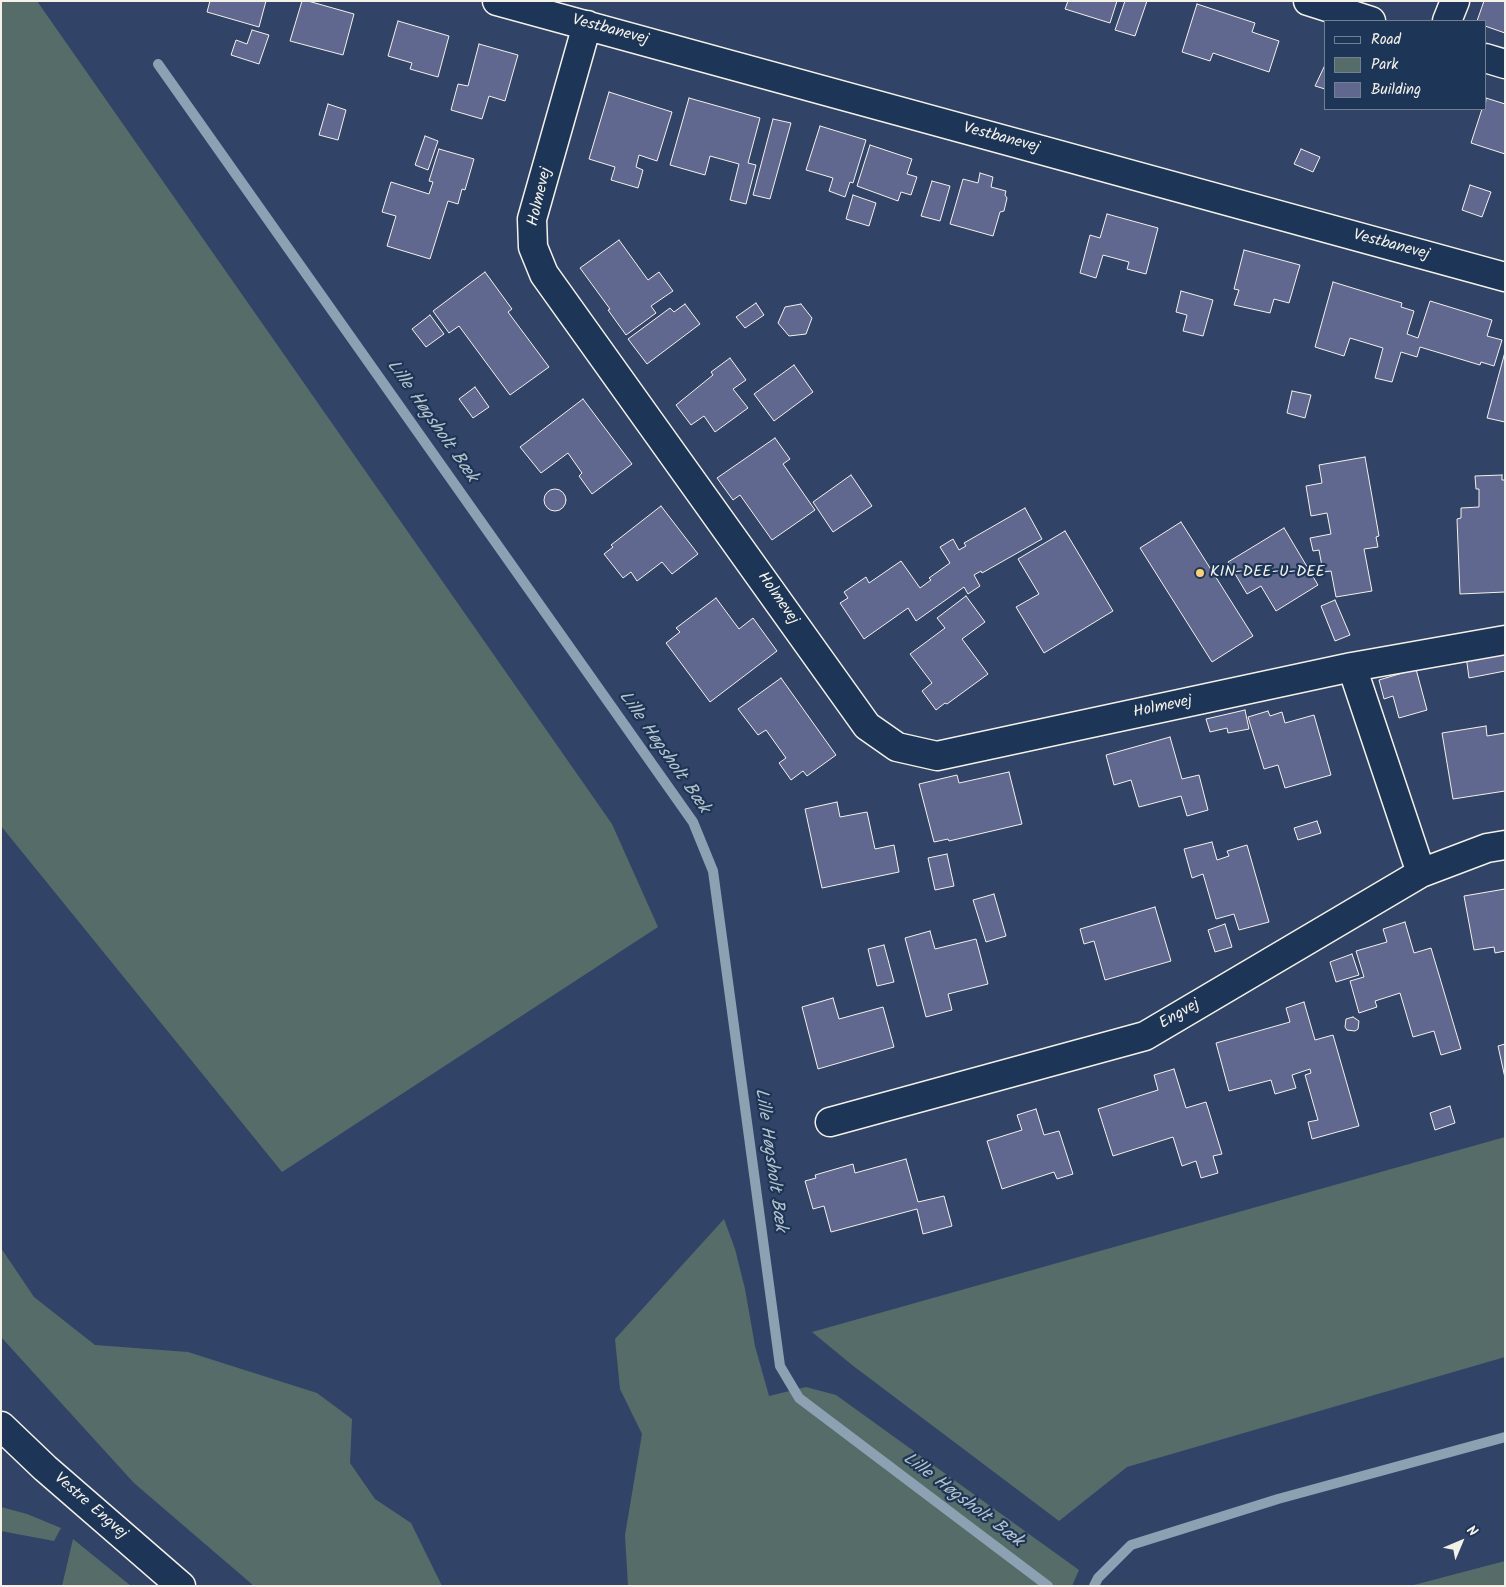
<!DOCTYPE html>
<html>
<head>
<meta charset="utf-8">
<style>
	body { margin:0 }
	#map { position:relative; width:1506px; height:1587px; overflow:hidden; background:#314468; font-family:Kalam,sans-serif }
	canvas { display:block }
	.frame { position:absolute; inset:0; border:2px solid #f4f1e8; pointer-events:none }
	.legend { position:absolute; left:1324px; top:20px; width:162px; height:90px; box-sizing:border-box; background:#1d3557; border:1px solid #738091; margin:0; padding:6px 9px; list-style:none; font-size:15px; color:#f4f1e8 }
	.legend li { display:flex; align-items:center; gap:10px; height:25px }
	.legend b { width:25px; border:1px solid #738091 }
	.north { position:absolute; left:1436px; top:1517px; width:50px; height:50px; -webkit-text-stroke:4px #1d3557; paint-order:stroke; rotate:45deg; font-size:14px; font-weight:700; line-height:20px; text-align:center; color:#f4f1e8 }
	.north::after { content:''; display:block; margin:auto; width:18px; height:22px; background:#f4f1e8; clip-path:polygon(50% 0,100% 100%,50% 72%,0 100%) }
</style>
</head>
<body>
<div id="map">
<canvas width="1506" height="1587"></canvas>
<div class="frame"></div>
<ul class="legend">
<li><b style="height:6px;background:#1d3557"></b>Road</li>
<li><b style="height:14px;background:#556c69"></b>Park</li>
<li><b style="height:14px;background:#61688f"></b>Building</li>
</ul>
<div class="north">N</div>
</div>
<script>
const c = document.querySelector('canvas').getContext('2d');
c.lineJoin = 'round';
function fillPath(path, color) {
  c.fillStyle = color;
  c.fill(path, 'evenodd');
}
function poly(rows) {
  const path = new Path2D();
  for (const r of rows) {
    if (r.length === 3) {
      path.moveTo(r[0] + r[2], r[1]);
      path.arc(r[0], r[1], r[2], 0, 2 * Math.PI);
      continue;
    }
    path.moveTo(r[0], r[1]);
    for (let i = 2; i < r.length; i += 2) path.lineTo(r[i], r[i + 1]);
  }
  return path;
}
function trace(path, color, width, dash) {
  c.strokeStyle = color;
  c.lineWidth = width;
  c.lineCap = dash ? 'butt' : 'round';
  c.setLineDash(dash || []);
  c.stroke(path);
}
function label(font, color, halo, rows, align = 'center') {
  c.font = font + ' Kalam,sans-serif';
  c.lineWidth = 4.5;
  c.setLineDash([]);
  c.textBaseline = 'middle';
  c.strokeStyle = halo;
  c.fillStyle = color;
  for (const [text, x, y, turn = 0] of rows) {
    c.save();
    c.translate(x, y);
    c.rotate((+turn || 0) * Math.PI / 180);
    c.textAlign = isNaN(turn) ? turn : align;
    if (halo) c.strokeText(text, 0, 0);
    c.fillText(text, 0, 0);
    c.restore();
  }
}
fillPath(poly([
	[1,1,37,1,612,824,658,927,282,1172,1,826],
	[1505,1137,1505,1357,1127,1467,1059,1521,852,1365,812,1332],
	[724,1219,735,1249,745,1289,755,1346,769,1396,806,1387,836,1395,1079,1570,1072,1586,628,1586,625,1535,642,1434,620,1389,615,1339],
	[1,1248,34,1297,95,1345,188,1352,317,1393,352,1419,350,1463,375,1499,411,1523,442,1586,254,1586,134,1483,1,1337],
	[1,1507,27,1514,61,1528,54,1541,1,1531],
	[73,1539,131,1586,62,1586],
	[1505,1561,1505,1586,1410,1586]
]), '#556c69');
trace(poly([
	[158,64,693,822,713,871,780,1366,799,1398,1048,1586],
	[1094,1586,1098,1578,1131,1545,1278,1499,1505,1437]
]), '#8ca2b2', 10);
const building = poly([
	[210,1,266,1,259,27,207,12,210,1],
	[302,1,308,1,354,14,343,55,290,41,302,1],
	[1068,1,1117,1,1110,23,1065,9,1068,1],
	[1125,1,1147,1,1135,36,1115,30,1125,1],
	[1484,1,1505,1,1505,33,1485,26,1485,21,1477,21,1484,1],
	[1197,4,1255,23,1252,32,1279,41,1269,72,1213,53,1210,61,1182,52,1197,4],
	[398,21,449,36,438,77,410,69,412,63,388,56,398,21],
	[252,30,269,35,259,64,231,55,236,40,247,44,252,30],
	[479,44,518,55,505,101,489,96,482,119,451,110,458,84,468,86,479,44],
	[1325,65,1325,89,1315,86,1325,65],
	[609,92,672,112,657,161,639,155,636,167,643,170,638,188,611,180,615,167,589,159,609,92],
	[689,98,760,118,748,163,756,165,746,204,730,200,739,164,710,156,705,175,670,165,689,98],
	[1486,98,1505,104,1505,154,1471,143,1482,109,1485,109,1486,98],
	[328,104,346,110,338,140,319,135,328,104],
	[773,119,791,123,770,199,753,195,773,119],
	[820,126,866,140,853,183,850,182,845,197,829,191,833,178,806,170,820,126],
	[425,136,438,141,428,170,415,165,425,136],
	[870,145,912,159,907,174,917,177,911,195,901,192,898,201,857,186,870,145],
	[439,149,474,159,465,190,462,189,458,204,448,201,430,259,387,246,396,216,382,212,391,182,429,194,433,182,429,181,439,149],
	[1301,149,1320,157,1313,172,1294,164,1301,149],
	[980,173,993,177,991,187,1006,191,1005,195,1007,198,1004,211,1000,212,993,236,950,224,963,179,978,183,980,173],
	[932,181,950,186,940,221,921,216,932,181],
	[1470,185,1491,192,1482,217,1462,210,1470,185],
	[853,195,876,203,869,226,846,219,853,195],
	[1107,214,1158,228,1146,274,1127,269,1129,262,1103,255,1096,278,1080,273,1090,235,1100,238,1107,214],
	[619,240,648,280,659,272,673,291,651,306,656,313,626,335,608,310,610,309,580,268,619,240],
	[1244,250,1300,265,1289,303,1274,299,1270,313,1234,305,1239,290,1234,289,1244,250],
	[485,272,512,309,508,312,549,367,510,395,459,326,449,333,433,311,485,272],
	[1333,282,1402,303,1401,307,1414,311,1407,334,1418,338,1430,301,1492,320,1487,336,1502,340,1494,366,1481,362,1480,365,1420,347,1417,357,1401,352,1392,382,1375,378,1383,348,1350,338,1344,356,1315,347,1333,282],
	[1181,291,1213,300,1203,336,1183,331,1187,315,1176,312,1181,291],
	[756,303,764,315,745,328,736,317,756,303],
	[685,304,700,324,647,364,628,339,670,308,674,312,685,304],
	[801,304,812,318,806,334,789,336,778,323,785,307,801,304],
	[430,315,444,334,426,347,412,329,430,315],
	[1505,352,1505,422,1487,418,1505,352],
	[730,358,746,380,733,389,748,408,715,432,704,416,691,425,676,405,713,375,711,372,730,358],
	[794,365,813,392,774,421,754,394,794,365],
	[475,387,489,407,473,418,459,399,475,387],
	[1292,391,1311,395,1305,418,1287,413,1292,391],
	[583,399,632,464,592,494,579,476,582,473,568,453,541,473,520,447,583,399],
	[775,438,790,459,783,464,815,510,772,540,740,495,733,500,717,478,775,438],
	[1365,457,1379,536,1376,537,1378,547,1364,549,1372,591,1336,597,1331,571,1323,572,1319,550,1313,551,1310,538,1331,534,1327,513,1311,516,1306,486,1322,483,1319,465,1365,457],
	[851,475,872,506,833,532,813,502,851,475],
	[1502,475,1502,480,1505,480,1505,592,1460,594,1457,519,1461,518,1461,508,1479,507,1479,489,1476,489,1475,476,1502,475],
	[555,500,11],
	[661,506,698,554,672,574,662,562,637,581,631,572,623,578,604,554,613,547,611,545,661,506],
	[1025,508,1042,539,982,573,981,571,974,575,980,586,968,594,964,587,916,621,908,608,864,639,840,603,848,598,844,592,866,577,869,583,901,561,920,588,931,580,929,578,950,563,940,547,953,539,959,550,966,546,964,543,1025,508],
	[1181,522,1253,636,1212,662,1140,548,1181,522],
	[1284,528,1318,585,1276,611,1261,586,1247,594,1228,562,1284,528],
	[1065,531,1113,611,1044,653,1016,607,1039,594,1018,559,1065,531],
	[966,596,985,622,962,639,988,674,947,704,945,703,936,710,922,691,932,683,910,654,945,628,937,618,966,596],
	[716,598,739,629,753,618,777,651,710,702,666,643,680,632,676,628,716,598],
	[1335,600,1350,635,1335,641,1321,606,1335,600],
	[1505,654,1505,671,1469,678,1466,656,1505,654],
	[1416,669,1427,710,1399,718,1393,696,1384,699,1379,680,1416,669],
	[781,678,836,755,807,776,803,771,791,780,779,763,786,758,766,730,758,735,738,709,781,678],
	[1245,710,1249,729,1228,733,1227,728,1210,732,1206,719,1245,710],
	[1268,711,1270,716,1282,712,1285,723,1314,715,1331,775,1285,788,1278,765,1264,769,1248,717,1268,711],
	[1486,726,1487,736,1505,733,1505,791,1453,799,1442,733,1486,726],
	[1170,737,1182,779,1199,775,1208,810,1187,816,1181,796,1139,807,1131,780,1114,785,1106,755,1170,737],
	[1009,772,1022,824,949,841,948,839,934,842,919,784,957,775,959,783,1009,772],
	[837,802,840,817,867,812,875,849,894,845,899,872,822,888,805,809,837,802],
	[1317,821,1321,833,1298,840,1294,828,1317,821],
	[1212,842,1217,860,1229,856,1227,851,1247,845,1269,922,1239,930,1234,914,1216,919,1203,874,1192,878,1184,849,1212,842],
	[947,854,954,886,935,890,928,858,947,854],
	[1505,889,1505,951,1495,953,1494,947,1474,950,1464,896,1505,889],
	[994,894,1006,936,986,942,973,900,994,894],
	[1155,907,1171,961,1105,980,1094,941,1084,944,1080,929,1155,907],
	[1405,922,1414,953,1431,948,1461,1049,1441,1055,1434,1031,1413,1037,1400,993,1375,1001,1377,1007,1359,1013,1350,981,1364,977,1356,951,1387,942,1383,929,1405,922],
	[1225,924,1232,947,1215,952,1208,930,1225,924],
	[930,931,935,949,976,939,988,984,948,994,952,1010,926,1017,905,938,930,931],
	[884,945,894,982,877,986,868,949,884,945],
	[1352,954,1359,975,1336,982,1330,962,1352,954],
	[833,998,839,1019,883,1007,894,1047,818,1069,802,1007,833,998],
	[1304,1002,1315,1040,1333,1035,1359,1126,1312,1139,1308,1122,1318,1120,1305,1075,1311,1073,1310,1069,1292,1075,1296,1088,1275,1094,1271,1080,1229,1091,1216,1043,1290,1022,1286,1008,1304,1002],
	[1353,1017,1359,1021,1358,1029,1355,1031,1347,1030,1345,1027,1346,1019,1353,1017],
	[1505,1044,1505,1078,1498,1046,1505,1044],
	[1174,1069,1186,1108,1206,1102,1222,1154,1213,1156,1218,1173,1201,1178,1196,1161,1182,1166,1173,1137,1113,1156,1098,1109,1158,1090,1154,1075,1174,1069],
	[1450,1106,1455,1123,1435,1130,1430,1113,1450,1106],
	[1036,1109,1044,1135,1059,1131,1073,1174,1057,1179,1054,1172,1002,1189,987,1141,1022,1130,1017,1115,1036,1109],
	[906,1159,918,1202,944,1196,952,1226,923,1234,917,1209,831,1232,824,1206,813,1209,805,1181,816,1178,815,1175,853,1164,855,1173,906,1159]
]);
fillPath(building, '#61688f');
trace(building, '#f4f1e8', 1);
const street = poly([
	[497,1,1505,277],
	[1308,1,1371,21],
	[1447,21,1455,1],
	[587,25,532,219,533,247,544,274,867,726,897,747,937,756,1352,667,1421,873],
	[1485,58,1505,64],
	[1352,667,1505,640],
	[830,1122,1145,1036,1421,873,1487,848,1505,845]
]);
const secondary = poly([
	[1,1426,45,1468,181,1586]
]);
trace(street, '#f4f1e8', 31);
trace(secondary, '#f4f1e8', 31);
trace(street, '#1d3557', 28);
trace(secondary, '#1d3557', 28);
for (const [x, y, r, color] of [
	[1200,573,5,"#ffd166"]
]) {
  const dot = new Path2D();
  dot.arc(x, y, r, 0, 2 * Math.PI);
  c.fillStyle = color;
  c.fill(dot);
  trace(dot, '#1d3557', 2);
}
label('16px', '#f4f1e8', '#1d3557', [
	["Vestbanevej",610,31,15],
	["Vestbanevej",1001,139,15],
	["Holmevej",541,197,-77],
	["Vestbanevej",1391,246,15],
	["Holmevej",777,599,55],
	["Holmevej",1163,708,-12],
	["Engvej",1180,1015,-30],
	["Vestre Engvej",90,1507,41]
]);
label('16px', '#f4f1e8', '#1d3557', [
	["KIN-DEE-U-DEE",1210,573]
], 'left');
label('italic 18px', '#b7c3c8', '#1d3557', [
	["Lille Høgsholt Bæk",431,422,55],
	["Lille Høgsholt Bæk",663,753,55],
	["Lille Høgsholt Bæk",769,1160,82],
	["Lille Høgsholt Bæk",962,1501,37]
]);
</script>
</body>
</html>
